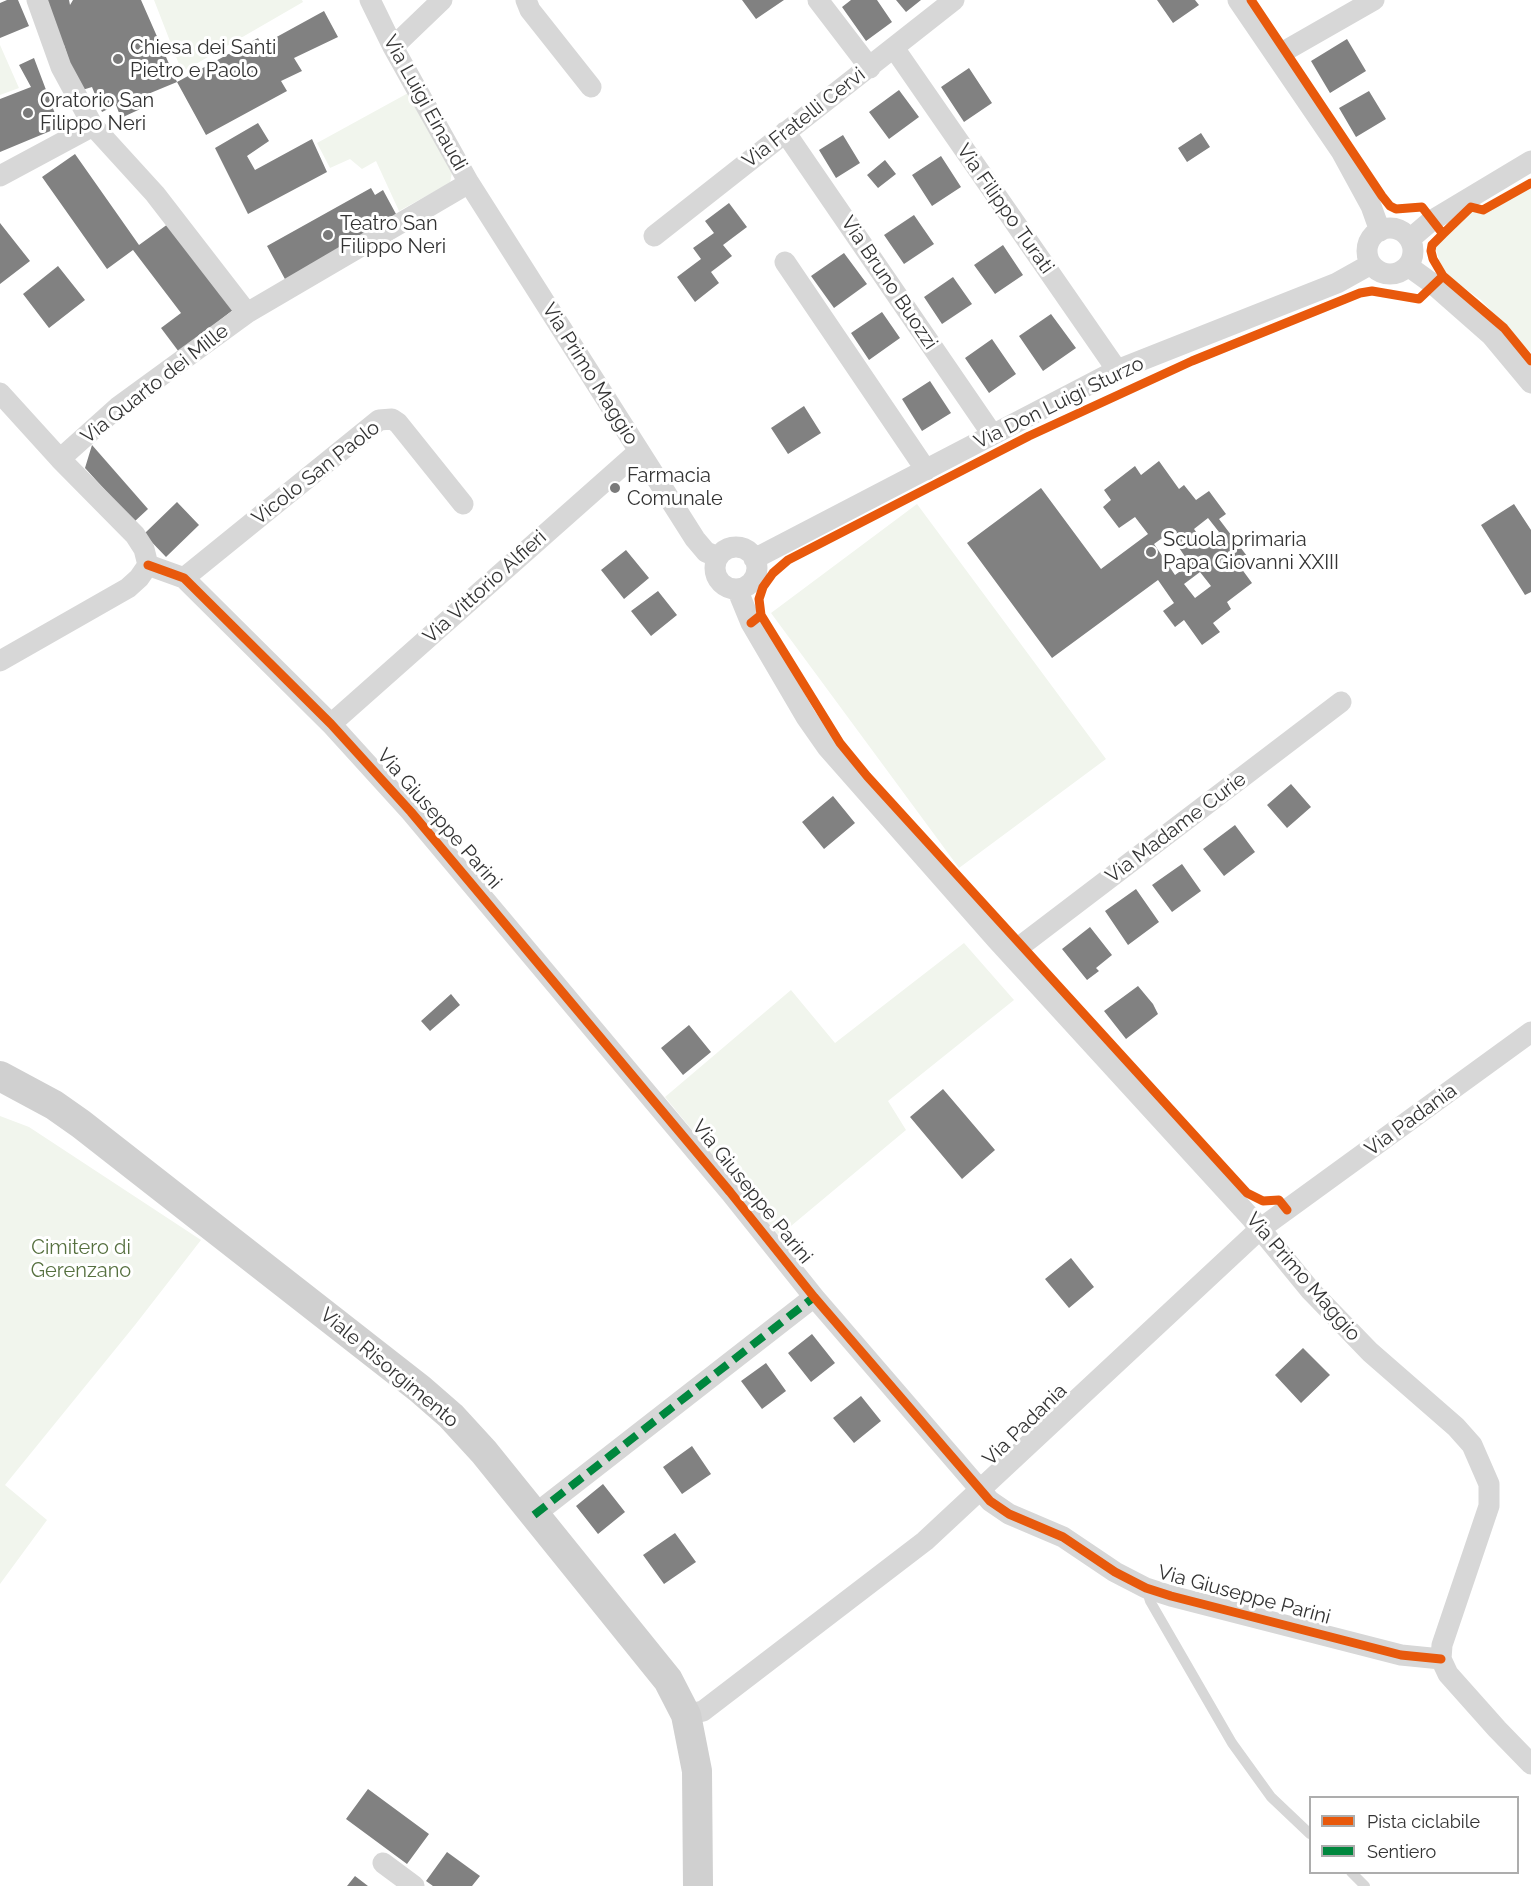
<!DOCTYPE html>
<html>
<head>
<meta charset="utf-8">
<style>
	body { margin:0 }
	#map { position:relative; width:1531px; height:1886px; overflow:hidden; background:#fff; font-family:Raleway,sans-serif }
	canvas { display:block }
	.legend { position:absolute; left:1309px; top:1796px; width:210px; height:78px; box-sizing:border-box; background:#fff; border:2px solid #adadad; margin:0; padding:8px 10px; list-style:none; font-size:18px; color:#333 }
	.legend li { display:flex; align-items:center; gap:12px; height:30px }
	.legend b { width:30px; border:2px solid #adadad }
</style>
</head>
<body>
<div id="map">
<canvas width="1531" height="1886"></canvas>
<ul class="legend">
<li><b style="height:8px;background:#e8590c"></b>Pista ciclabile</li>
<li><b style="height:8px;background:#00873e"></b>Sentiero</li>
</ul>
</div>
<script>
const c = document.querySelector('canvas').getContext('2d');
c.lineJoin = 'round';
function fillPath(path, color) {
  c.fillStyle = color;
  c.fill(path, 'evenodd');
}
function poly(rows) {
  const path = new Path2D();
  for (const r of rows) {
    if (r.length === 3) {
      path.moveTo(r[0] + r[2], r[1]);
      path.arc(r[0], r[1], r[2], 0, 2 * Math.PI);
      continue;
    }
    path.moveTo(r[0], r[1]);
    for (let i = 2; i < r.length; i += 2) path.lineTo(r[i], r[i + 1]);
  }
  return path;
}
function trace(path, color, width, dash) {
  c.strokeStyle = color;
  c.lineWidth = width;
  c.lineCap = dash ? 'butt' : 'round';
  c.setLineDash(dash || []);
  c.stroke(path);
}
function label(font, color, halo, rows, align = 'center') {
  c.font = font + ' Raleway,sans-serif';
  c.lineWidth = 6;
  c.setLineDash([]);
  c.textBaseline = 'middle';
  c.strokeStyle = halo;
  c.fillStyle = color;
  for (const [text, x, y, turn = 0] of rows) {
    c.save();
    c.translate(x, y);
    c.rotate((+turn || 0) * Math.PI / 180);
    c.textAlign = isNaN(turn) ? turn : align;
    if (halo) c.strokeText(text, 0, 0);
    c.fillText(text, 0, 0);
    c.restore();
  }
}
fillPath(poly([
	[154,0,302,0,303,2,182,72],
	[0,45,19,88,0,95],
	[410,92,453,167,450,183,399,211,376,161,362,169,350,159,330,168,317,143],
	[1531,187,1531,353,1481,300,1443,273,1435,246,1472,211,1484,213],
	[917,504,1106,759,959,868,771,613],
	[964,943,1014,1000,888,1101,906,1130,779,1236,665,1097,791,990,835,1043],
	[0,1116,29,1127,201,1240,135,1325,5,1485,47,1520,0,1584]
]), '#f1f5ed');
fillPath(poly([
	[7,0,18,0,29,26,0,38,0,3],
	[43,0,69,0,70,5,73,0,141,0,177,82,148,94,151,104,121,118,116,105,102,112,92,87,79,91,64,45,59,46],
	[742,0,784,0,756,19],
	[851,0,877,0,892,22,866,41,842,7],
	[896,0,921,0,906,12],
	[1157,0,1195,0,1199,5,1173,23],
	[324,11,338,37,294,58,302,71,281,81,287,91,206,135,177,82,258,38,262,45],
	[1347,39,1366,71,1330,93,1311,61],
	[34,58,60,127,0,152,0,99,31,87,19,65],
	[969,68,992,103,964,122,941,87],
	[899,90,919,117,889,139,869,112],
	[1369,91,1386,119,1356,137,1339,108],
	[258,123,269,141,247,156,255,170,312,139,327,172,248,214,215,148],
	[1201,133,1210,147,1187,162,1178,148],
	[843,135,860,163,836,178,819,150],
	[75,154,139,245,168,224,233,310,179,352,161,328,181,313,133,250,107,269,42,177],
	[941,156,961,187,932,206,912,175],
	[885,160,896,174,878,188,867,175],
	[371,188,375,195,383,190,396,214,286,281,267,246],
	[729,203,747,227,723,245,732,256,711,272,719,283,695,302,677,277,701,259,693,248,714,233,705,221],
	[914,215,934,244,904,264,884,235],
	[0,223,30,261,0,284],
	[1003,245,1023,275,995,294,974,265],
	[844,253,867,284,834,308,811,276],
	[58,266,85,300,49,328,23,294],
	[953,277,972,304,942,324,924,297],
	[882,312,900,338,869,360,851,333],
	[1051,314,1076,348,1043,371,1019,336],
	[992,339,1016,374,989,393,965,358],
	[930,381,951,413,922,431,902,399],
	[804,406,821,433,788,454,771,428],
	[92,445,148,509,134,522,85,468],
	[1159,461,1179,489,1184,485,1196,500,1209,491,1226,514,1219,519,1250,560,1241,568,1252,583,1227,602,1231,609,1213,623,1220,632,1202,645,1184,620,1175,627,1163,611,1174,603,1158,580,1052,658,967,543,1041,488,1101,569,1148,534,1135,517,1119,528,1103,507,1111,500,1104,490,1135,466,1141,475],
	[1208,518,1219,532,1204,543,1194,529],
	[1169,533,1190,564,1175,575,1154,544],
	[1200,572,1211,586,1195,598,1184,584],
	[177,502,199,525,166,557,144,534],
	[1514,504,1531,530,1531,592,1525,595,1481,525],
	[626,550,649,578,624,599,601,570],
	[658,591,677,615,651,636,631,611],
	[1291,784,1311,807,1287,828,1267,805],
	[833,796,855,823,824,849,802,822],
	[1235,825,1255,852,1224,876,1203,849],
	[1182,864,1201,891,1172,912,1152,885],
	[1136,889,1159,922,1128,945,1105,911],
	[1090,927,1112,955,1096,968,1099,971,1087,980,1062,949],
	[1138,986,1153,1004,1158,1014,1126,1039,1104,1011],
	[451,994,460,1005,430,1031,421,1021],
	[689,1025,711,1052,683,1075,661,1048],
	[943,1089,995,1150,962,1179,910,1117],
	[1071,1258,1094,1287,1069,1308,1045,1279],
	[812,1334,835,1363,811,1382,788,1353],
	[1303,1348,1330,1375,1301,1403,1275,1375],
	[766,1363,786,1391,762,1409,741,1381],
	[861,1396,881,1421,854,1443,833,1418],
	[692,1446,711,1474,682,1494,663,1467],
	[603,1484,625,1512,598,1534,576,1506],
	[675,1533,696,1562,664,1584,643,1555],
	[368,1789,429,1834,407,1864,346,1819],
	[447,1852,480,1876,472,1886,433,1886,426,1881],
	[355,1876,368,1886,347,1886]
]), '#818181');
trace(poly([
	[1146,1588,1150,1601,1232,1743,1271,1797,1310,1834],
	[1351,1872,1365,1886]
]), '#d7d7d7', 10);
trace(poly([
	[37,0,61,67,93,126,155,194,247,313],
	[370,0,393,47,469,183,695,539,706,552,718,557],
	[526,0,530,10,591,87],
	[818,0,870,68],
	[1238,0,1341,151,1371,206,1380,231],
	[393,47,442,0],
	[894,48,1117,370],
	[1276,56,1374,0],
	[785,132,992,434],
	[0,176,93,126],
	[1390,251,23],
	[654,236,954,0],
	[1410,239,1431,221,1531,161],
	[785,262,926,470],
	[1408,266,1433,284,1491,335,1531,383],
	[0,393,60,459,135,535,144,549,148,565,139,578,128,588,0,661],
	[60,459,118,407,247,313,469,183],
	[736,568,21],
	[754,559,1117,370,1337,283,1371,264],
	[148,565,184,578,331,724,411,812,730,1192,814,1297,990,1501,1009,1514,1063,1537,1115,1572,1146,1588,1171,1596,1401,1655,1441,1659],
	[184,578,379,420,392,419,398,423,463,504],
	[737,589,751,623,806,717,827,747,997,940,1252,1219,1311,1291,1370,1352,1456,1427,1472,1445,1489,1484,1489,1506,1442,1645,1441,1659,1448,1674,1497,1729,1531,1764],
	[331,724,639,451],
	[1010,954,1341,702],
	[534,1515,814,1297],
	[686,1715,703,1711,925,1541,1260,1229,1531,1032],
	[383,1863,414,1886]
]), '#d7d7d7', 21);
trace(poly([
	[0,1076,54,1105,81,1124,420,1389,451,1416,484,1452,668,1680,686,1715,697,1771,698,1886]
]), '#d0d0d0', 30);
trace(poly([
	[534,1515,814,1297]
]), '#00873e', 8, [15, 8]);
trace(poly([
	[1251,0,1382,196,1390,206,1396,209,1422,207,1443,234,1432,245,1431,251,1433,259,1443,276,1504,328,1531,361],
	[1443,234,1471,207,1483,210,1531,183],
	[148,565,184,578,331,724,411,812,730,1192,814,1297,990,1501,1009,1514,1063,1537,1115,1572,1146,1588,1171,1596,1401,1655,1441,1659],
	[761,615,840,743,867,776,1247,1193,1263,1201,1279,1200,1287,1210],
	[751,623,761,615,759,599,763,587,773,573,788,560,1029,436,1192,361,1360,293,1372,291,1419,299,1443,276]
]), '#e8590c', 9);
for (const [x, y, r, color] of [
	[118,59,6,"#7a7a7a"],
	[28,113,6,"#7a7a7a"],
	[328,235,6,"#7a7a7a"],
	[615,488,6,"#7a7a7a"],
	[1151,552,6,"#7a7a7a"]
]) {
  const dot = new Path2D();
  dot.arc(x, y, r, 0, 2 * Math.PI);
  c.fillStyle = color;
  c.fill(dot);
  trace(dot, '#fff', 2);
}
label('20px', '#333', '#fff', [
	["Chiesa dei Santi",130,48],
	["Pietro e Paolo",130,71],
	["Oratorio San",40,101],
	["Filippo Neri",40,124],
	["Teatro San",340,224],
	["Filippo Neri",340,247],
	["Farmacia",627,476],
	["Comunale",627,499],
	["Scuola primaria",1163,540],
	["Papa Giovanni XXIII",1163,563]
], 'left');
label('20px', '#333', '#fff', [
	["Via Luigi Einaudi",425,103,61],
	["Via Fratelli Cervi",804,118,-38],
	["Via Filippo Turati",1005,209,55],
	["Via Bruno Buozzi",889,283,56],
	["Via Primo Maggio",590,374,58],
	["Via Quarto dei Mille",155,384,-38],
	["Via Don Luigi Sturzo",1059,403,-26],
	["Vicolo San Paolo",316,473,-38],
	["Via Vittorio Alfieri",485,587,-42],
	["Via Giuseppe Parini",439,819,49],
	["Via Madame Curie",1176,828,-37],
	["Via Padania",1411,1120,-36],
	["Via Giuseppe Parini",752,1192,51],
	["Via Primo Maggio",1303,1277,49],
	["Viale Risorgimento",389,1368,40],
	["Via Padania",1025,1425,-44],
	["Via Giuseppe Parini",1244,1595,15]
]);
label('20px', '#56703f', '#fff', [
	["Cimitero di",81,1248],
	["Gerenzano",81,1271]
]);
</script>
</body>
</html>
